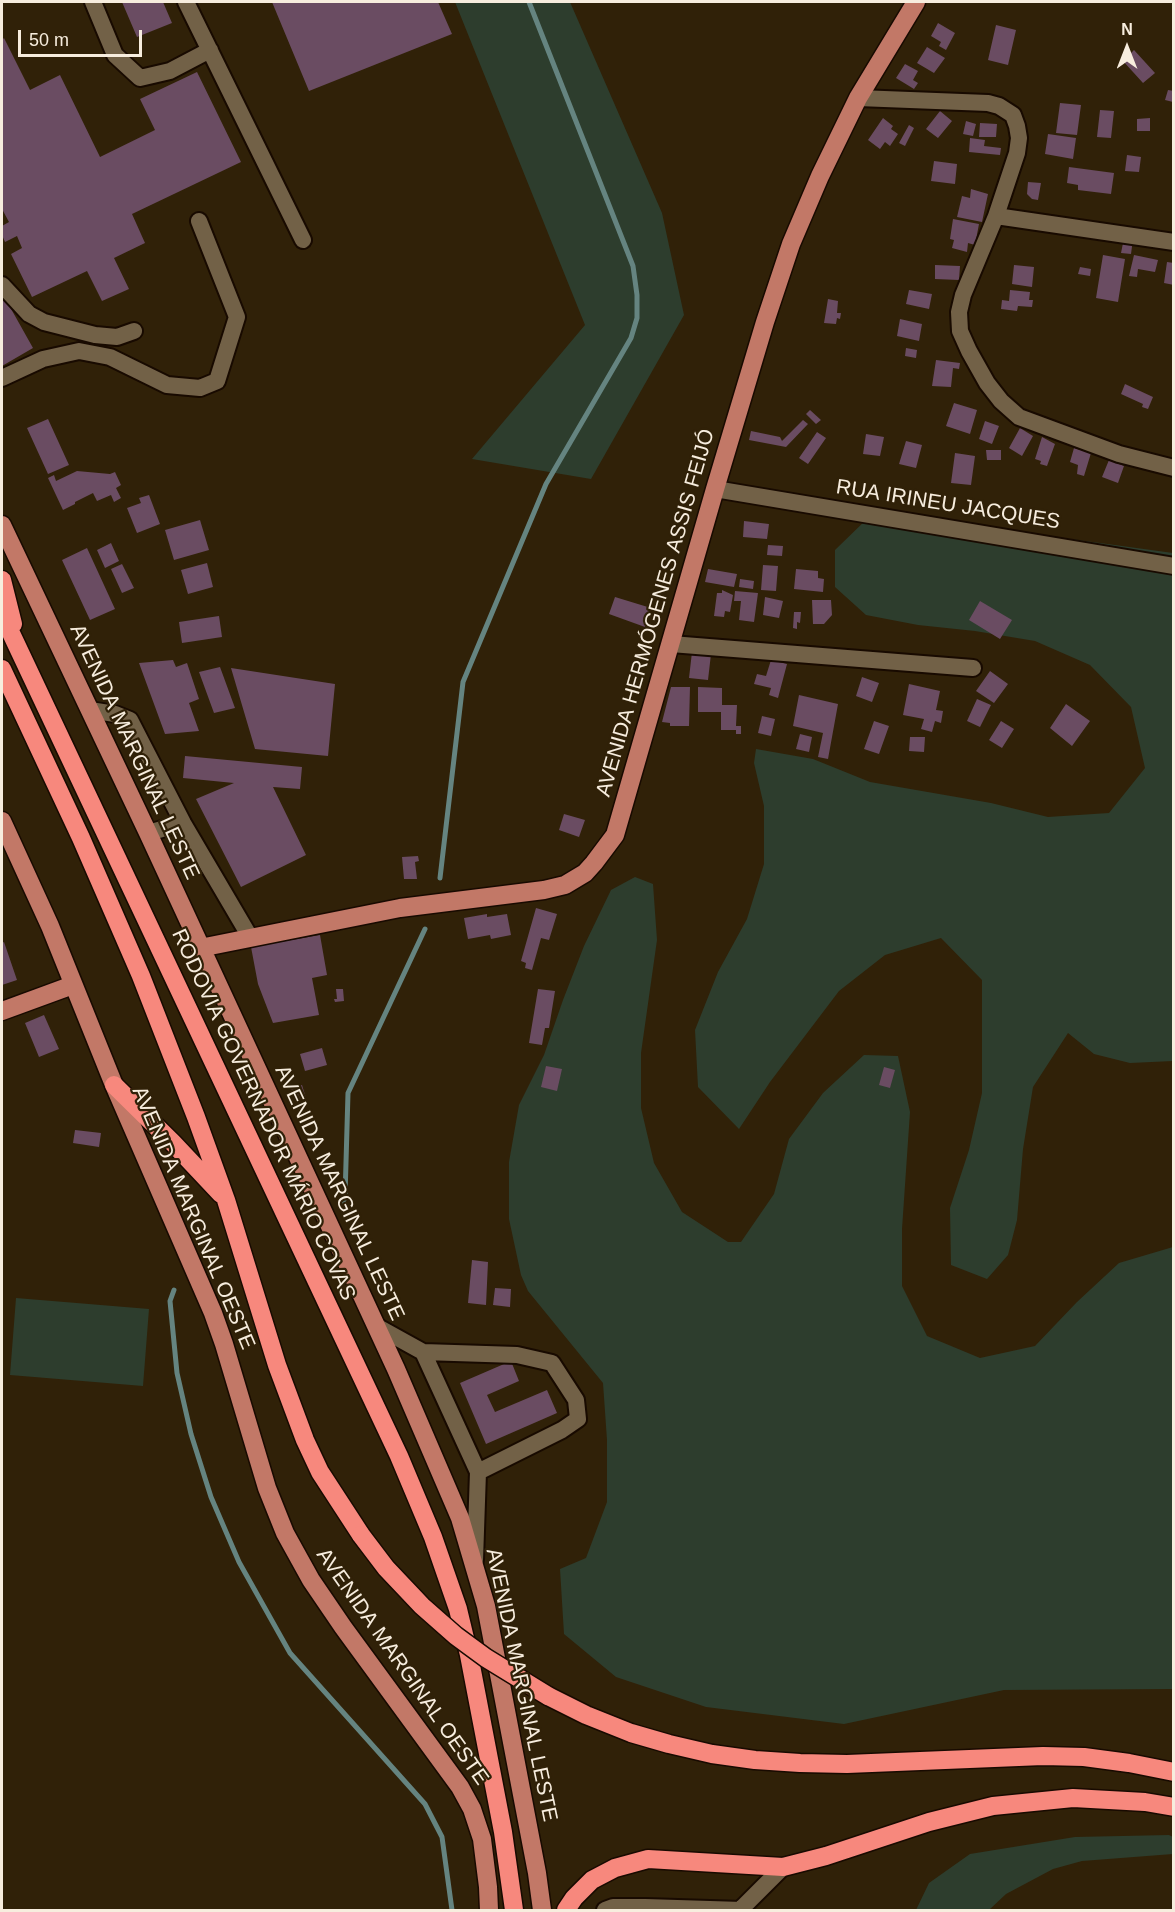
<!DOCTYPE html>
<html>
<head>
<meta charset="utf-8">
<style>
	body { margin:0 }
	#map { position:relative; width:1175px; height:1912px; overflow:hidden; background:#302108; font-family:Helvetica,sans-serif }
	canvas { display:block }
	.frame { position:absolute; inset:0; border:3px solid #f7edde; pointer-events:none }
	.north { position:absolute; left:1097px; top:18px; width:60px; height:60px; -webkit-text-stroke:4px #302108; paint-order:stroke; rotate:0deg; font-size:16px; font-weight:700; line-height:24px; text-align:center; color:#f7edde }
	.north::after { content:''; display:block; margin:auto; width:21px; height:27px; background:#f7edde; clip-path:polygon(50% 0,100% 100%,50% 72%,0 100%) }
	.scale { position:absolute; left:18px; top:30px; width:124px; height:27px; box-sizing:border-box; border:3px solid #f7edde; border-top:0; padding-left:8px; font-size:18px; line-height:21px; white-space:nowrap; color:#f7edde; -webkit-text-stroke:4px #302108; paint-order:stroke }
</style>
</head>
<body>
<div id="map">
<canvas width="1175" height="1912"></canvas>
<div class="frame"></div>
<div class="north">N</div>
<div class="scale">50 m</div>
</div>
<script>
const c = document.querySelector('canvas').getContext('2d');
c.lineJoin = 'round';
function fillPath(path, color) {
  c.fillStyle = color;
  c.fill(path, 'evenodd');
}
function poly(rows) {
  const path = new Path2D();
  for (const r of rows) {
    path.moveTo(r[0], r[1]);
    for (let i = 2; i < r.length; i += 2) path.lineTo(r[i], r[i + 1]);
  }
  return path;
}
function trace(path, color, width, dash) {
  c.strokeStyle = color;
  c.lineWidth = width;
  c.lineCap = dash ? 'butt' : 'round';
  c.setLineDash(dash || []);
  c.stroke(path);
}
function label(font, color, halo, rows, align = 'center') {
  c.font = font + ' Helvetica,sans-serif';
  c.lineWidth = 4.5;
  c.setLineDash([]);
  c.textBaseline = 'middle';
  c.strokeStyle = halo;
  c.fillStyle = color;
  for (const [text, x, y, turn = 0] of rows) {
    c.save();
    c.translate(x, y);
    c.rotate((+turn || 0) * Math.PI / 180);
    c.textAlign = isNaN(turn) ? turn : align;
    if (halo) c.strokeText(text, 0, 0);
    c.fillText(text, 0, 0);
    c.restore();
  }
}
fillPath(poly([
	[455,2,570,2,662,213,684,315,591,479,472,459,585,325],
	[870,516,925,519,1173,553,1173,1061,1130,1063,1094,1054,1068,1033,1033,1087,1023,1149,1017,1220,1008,1255,987,1279,951,1265,950,1208,969,1150,982,1093,982,980,941,938,885,955,839,991,770,1082,739,1129,698,1087,695,1030,718,972,747,919,764,864,764,806,754,763,756,749,813,759,870,782,991,803,1048,817,1109,813,1145,768,1131,707,1090,665,1035,641,975,631,918,625,866,615,835,587,835,550],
	[635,877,653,884,657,940,641,1053,641,1108,654,1163,682,1212,728,1242,741,1242,774,1194,789,1139,823,1093,864,1055,898,1056,910,1112,902,1229,902,1286,927,1336,980,1358,1035,1346,1077,1302,1119,1263,1173,1247,1173,1689,1004,1690,844,1724,706,1707,616,1677,564,1634,560,1569,586,1558,607,1502,607,1440,603,1383,528,1291,521,1275,509,1219,509,1162,519,1105,544,1055,563,1000,584,946,611,890],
	[16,1298,149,1309,143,1386,10,1375],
	[1169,1835,1173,1837,1173,1854,1082,1861,1053,1869,1006,1894,989,1910,916,1910,929,1883,970,1854,1075,1837]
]), '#2d3d2d');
trace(poly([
	[440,878,463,682,546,484,631,338,637,318,637,295,633,266,529,2],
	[341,1208,345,1197,348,1093,425,929],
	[174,1290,170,1301,177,1373,191,1434,211,1497,239,1562,290,1653,425,1804,442,1837,452,1910]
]), '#658480', 5);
fillPath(poly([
	[122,2,163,2,172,23,137,37],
	[272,2,438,2,452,34,309,91],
	[938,23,955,33,946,50,939,46,941,42,931,36],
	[996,25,1016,30,1008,65,988,60],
	[4,38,30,90,60,75,100,157,155,130,140,99,197,72,241,162,132,214,145,243,114,258,129,289,102,301,87,271,32,297,11,254,22,248,17,236,5,242,2,235,2,226,9,222,2,209,2,40],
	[927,47,945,58,934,73,917,63],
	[1134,50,1155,73,1143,83,1123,61],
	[905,64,918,71,913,80,918,83,914,89,896,78],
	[1168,90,1174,91,1173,102,1165,100],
	[1060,103,1081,105,1077,135,1056,133],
	[1100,110,1114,111,1111,138,1097,137],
	[940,111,952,121,938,138,926,129],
	[883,118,893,126,891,129,898,134,890,146,885,142,880,149,868,140],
	[1150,118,1150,131,1137,131,1137,119],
	[966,121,976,124,973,136,963,134],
	[980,123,997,124,996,137,979,137],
	[909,125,914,128,905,146,899,143],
	[1048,134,1076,138,1073,159,1045,154],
	[970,138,985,140,984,146,1001,148,1000,155,969,152],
	[1127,155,1141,157,1139,172,1125,171],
	[934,161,957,164,955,184,931,181],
	[1069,167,1114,173,1111,194,1078,190,1078,185,1067,183],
	[1028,182,1041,183,1038,200,1032,199,1027,194],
	[971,189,988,194,982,222,957,217,962,196,970,198],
	[953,219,979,224,975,245,968,243,967,252,952,248,954,240,950,239],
	[1124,238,1133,239,1131,254,1121,253],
	[1103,255,1125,259,1118,302,1096,298],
	[1134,255,1158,260,1155,272,1138,269,1137,277,1129,276],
	[1167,262,1174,263,1174,285,1164,283],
	[935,265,960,266,959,280,935,279],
	[1014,265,1034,267,1032,287,1012,284],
	[1080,267,1091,269,1090,276,1078,274],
	[909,290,932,294,929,309,906,304],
	[1010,290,1030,292,1029,300,1033,300,1032,307,1018,306,1017,311,1001,309,1002,300,1009,301],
	[2,294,12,306,10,307,33,348,2,366],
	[828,299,838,301,837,313,841,313,840,319,837,318,836,324,824,323],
	[900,319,922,324,919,341,897,336],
	[906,348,917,350,916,358,905,356],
	[936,360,960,363,959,369,953,368,951,387,932,386],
	[1125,384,1153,397,1148,409,1142,407,1143,404,1121,394],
	[954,403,977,410,970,434,946,426],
	[810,410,821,420,816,424,806,414],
	[48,419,69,465,48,474,27,428],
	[803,420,808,424,786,447,749,440,751,431,780,437,782,441],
	[985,421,999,426,992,444,979,439],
	[1020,428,1033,436,1022,456,1009,448],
	[817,432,826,438,808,464,799,458],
	[866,434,884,437,880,456,863,454],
	[1042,437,1055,444,1047,466,1040,464,1041,461,1035,459],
	[906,441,922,445,916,468,899,464],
	[1074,448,1091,453,1084,476,1077,474,1078,465,1070,462],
	[986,450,1001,450,1001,460,987,460],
	[955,453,975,456,971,485,951,483],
	[1109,460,1124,466,1118,483,1102,477],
	[77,471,110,474,115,472,121,485,116,488,121,498,114,502,111,495,97,501,93,493,75,502,75,504,63,510,48,478,54,475,56,481],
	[149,495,160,524,137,533,127,508,141,503,139,498],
	[200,520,209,550,174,560,165,530],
	[744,521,769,524,767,539,743,537],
	[111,543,119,561,105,568,97,550],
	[768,545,783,546,782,556,767,555],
	[87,548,115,609,90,620,62,560],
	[207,563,213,587,188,594,181,570],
	[122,564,134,588,122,593,111,569],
	[763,565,778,566,776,591,761,590],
	[708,569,737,574,734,587,705,582],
	[796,569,818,571,818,578,824,579,823,592,794,589],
	[740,579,754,581,753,589,739,587],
	[722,590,733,595,730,612,725,611,724,617,714,616,717,593,722,593],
	[735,591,758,593,754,622,739,620,741,601,734,601],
	[615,597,651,608,645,627,609,614],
	[765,597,783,601,779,618,763,615],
	[812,600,831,600,832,615,824,624,813,624],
	[980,601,1012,620,1000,639,969,620],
	[794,612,801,612,800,623,797,622,797,629,793,628],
	[219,616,222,637,182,643,179,622],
	[692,652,711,654,708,680,689,678],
	[173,660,176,667,187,663,199,699,189,703,199,731,165,734,139,663],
	[771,660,787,664,778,698,769,695,771,688,754,684,757,674,766,676],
	[220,667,235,708,214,713,199,672],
	[231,668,335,684,328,756,255,749],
	[990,671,1008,684,994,703,976,691],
	[862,677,879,683,872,702,856,696],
	[909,684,940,691,936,710,943,711,941,723,935,721,932,732,921,729,924,719,903,715],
	[671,687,690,687,689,726,670,726,670,723,662,722],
	[698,687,722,688,722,705,737,705,736,726,741,726,741,734,736,734,736,730,721,730,721,712,698,712],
	[799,695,838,704,828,759,818,757,823,733,793,726],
	[977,699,991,705,980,727,967,721],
	[1066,704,1090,721,1072,746,1050,728],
	[762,716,775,719,771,736,758,733],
	[874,721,889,726,879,754,864,749],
	[1001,721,1014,729,1002,748,989,740],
	[800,734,812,737,809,752,796,749],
	[910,737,925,737,924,752,909,751],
	[185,756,302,767,300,789,273,787,306,855,241,887,196,799,234,783,183,778],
	[564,814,585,820,579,837,559,830],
	[418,856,419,861,415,862,417,879,404,879,402,857],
	[536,908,557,914,549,940,541,938,532,970,525,968,526,963,521,961],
	[487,914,487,917,507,914,511,935,491,939,490,935,468,939,464,918],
	[320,935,327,975,312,978,319,1015,273,1023,258,984,251,947],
	[4,942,17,980,2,985,2,943],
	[336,989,343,989,344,1001,335,1002,334,999,337,999],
	[538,989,555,991,549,1028,545,1028,542,1045,529,1043],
	[44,1015,59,1049,39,1057,25,1023],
	[322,1048,327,1065,305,1071,300,1054],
	[546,1066,562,1069,557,1091,541,1087],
	[884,1067,895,1070,890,1088,879,1085],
	[302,1085,306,1098,295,1101,291,1088],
	[75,1130,101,1133,99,1147,73,1143],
	[472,1260,488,1262,486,1305,468,1303],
	[495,1288,511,1289,510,1307,493,1305],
	[511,1361,519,1381,487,1395,495,1412,547,1390,557,1413,486,1444,460,1383]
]), '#6a4c62');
const minor = poly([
	[93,2,115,55,140,78,170,71,210,50],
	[186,2,303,240],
	[858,98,988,103,999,106,1013,115,1017,126,1019,138,1017,153,996,216,963,295,959,312,960,331,969,351,987,383,1001,401,1019,417,1119,454,1174,468],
	[996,216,1174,242],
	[2,285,29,314,44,322,95,335,117,337,134,331],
	[2,378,43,359,79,351,110,357,167,385,200,388,217,381,237,317,199,221],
	[715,489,1174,566],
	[671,644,973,668],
	[90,710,115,714,130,720,183,823,250,937],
	[148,833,183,823],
	[376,1326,423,1352,478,1472,475,1560],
	[423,1352,517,1355,552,1363,576,1400,578,1419,562,1430,478,1472],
	[741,1909,783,1867],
	[605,1910,613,1907,645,1907,742,1910]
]);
const major = poly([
	[2,525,148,833,396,1369,460,1518,486,1606,537,1873,542,1910],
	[2,821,50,926,114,1085,213,1313,224,1344,267,1488,285,1533,311,1580,343,1627,460,1787,472,1809,482,1839,488,1887,489,1910],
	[200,948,400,908,544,890,565,885,585,873,594,863,615,835,715,489,765,322,791,244,820,176,858,98,916,2],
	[2,1011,73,985]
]);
const highway = poly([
	[2,580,13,624],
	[2,614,399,1456,433,1537,458,1609,469,1655,503,1832,514,1910],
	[2,669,81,838,141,976,196,1117,226,1200,277,1365,305,1440,320,1472,361,1535],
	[114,1085,173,1143,221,1194],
	[548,1696,586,1715,631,1733,669,1744,712,1754,755,1760,800,1763,847,1764,1043,1756,1084,1757,1129,1763,1174,1772],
	[566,1910,574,1898,592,1880,615,1868,648,1859,783,1867,826,1856,929,1822,993,1806,1073,1798,1145,1802,1174,1807]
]);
trace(minor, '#180a00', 20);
trace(major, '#180a00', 21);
trace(highway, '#180a00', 21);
trace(minor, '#726147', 16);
trace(major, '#c27867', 18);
trace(highway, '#f7887d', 18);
const highwayBridge = poly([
	[361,1535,386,1568,422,1606,456,1636,486,1658,548,1696]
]);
trace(highwayBridge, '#180a00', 21, []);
trace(highwayBridge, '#f7887d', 18);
label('21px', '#f7edde', '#302108', [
	["RUA IRINEU JACQUES",948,505,9],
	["AVENIDA HERMÓGENES ASSIS FEIJÓ",656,613,-74],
	["AVENIDA MARGINAL LESTE",134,752,65],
	["RODOVIA GOVERNADOR MÁRIO COVAS",263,1115,65],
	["AVENIDA MARGINAL LESTE",339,1193,65],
	["AVENIDA MARGINAL OESTE",193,1218,67],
	["AVENIDA MARGINAL OESTE",402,1667,55],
	["AVENIDA MARGINAL LESTE",521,1685,78]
]);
</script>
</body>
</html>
